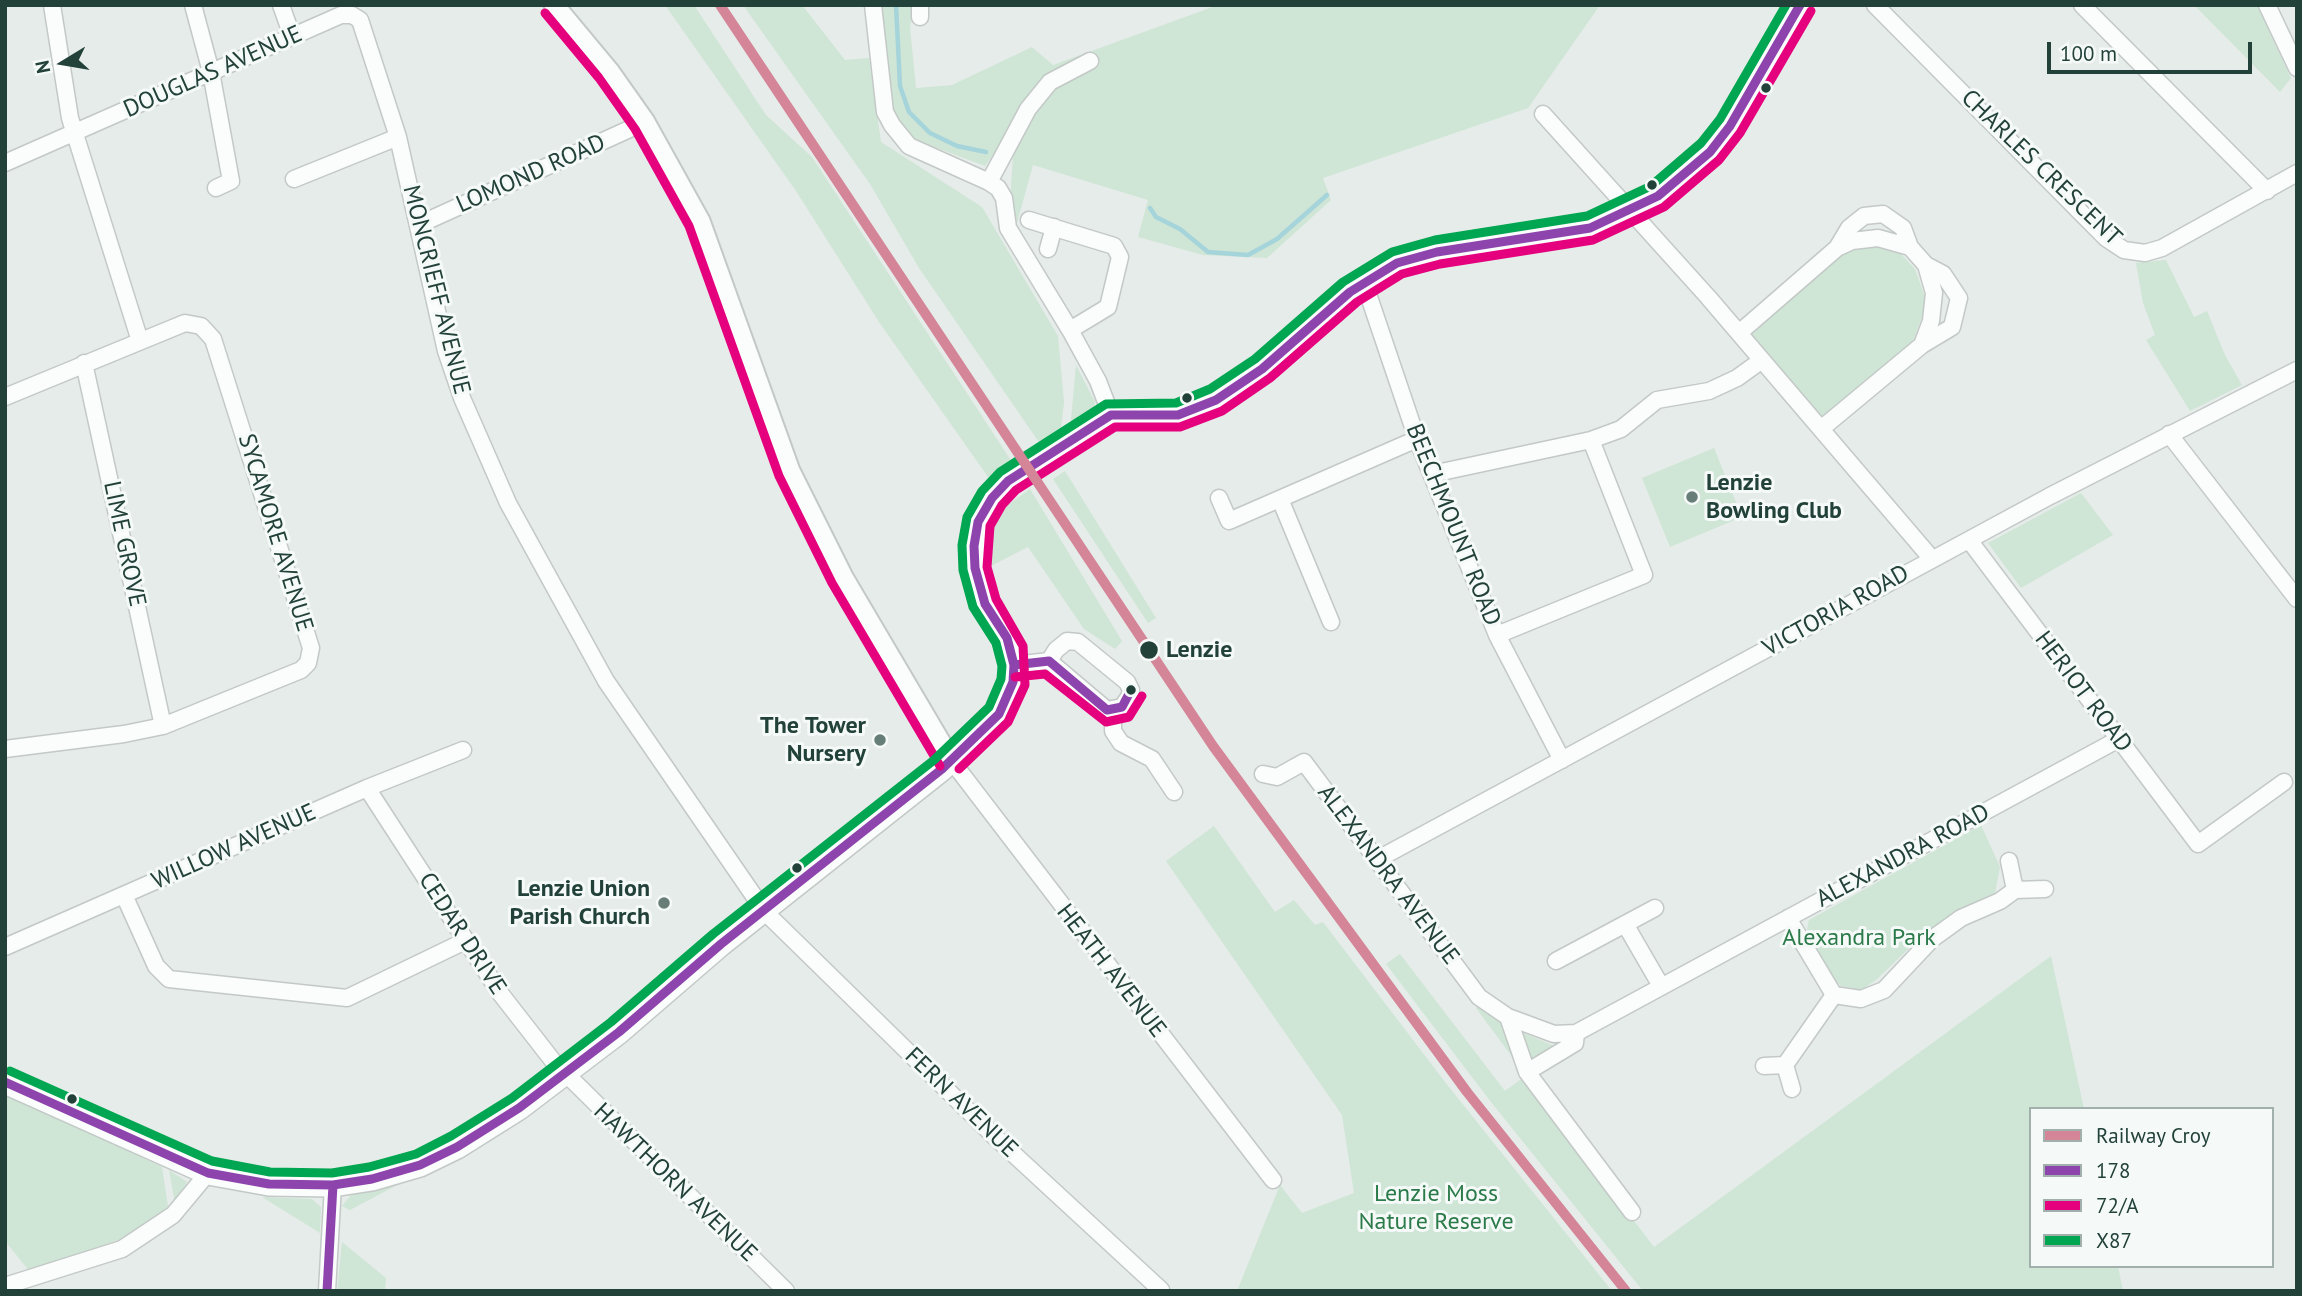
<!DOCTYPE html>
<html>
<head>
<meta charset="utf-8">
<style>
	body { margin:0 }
	#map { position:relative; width:2302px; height:1296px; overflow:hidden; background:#e6ece9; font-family:"PT Sans",sans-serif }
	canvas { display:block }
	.frame { position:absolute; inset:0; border:7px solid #224139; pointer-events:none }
	.legend { position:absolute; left:2029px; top:1107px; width:245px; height:161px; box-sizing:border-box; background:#f5faf8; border:2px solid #a1b0ac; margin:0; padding:9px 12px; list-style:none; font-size:21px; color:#224139 }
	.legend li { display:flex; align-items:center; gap:14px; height:35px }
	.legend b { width:35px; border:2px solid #a1b0ac }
	.north { position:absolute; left:28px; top:28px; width:70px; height:70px; -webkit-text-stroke:5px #f5faf8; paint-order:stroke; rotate:259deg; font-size:19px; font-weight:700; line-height:28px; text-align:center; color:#224139 }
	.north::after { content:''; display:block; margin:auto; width:24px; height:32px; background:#224139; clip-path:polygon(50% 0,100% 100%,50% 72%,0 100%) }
	.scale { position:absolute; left:2047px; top:42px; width:205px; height:32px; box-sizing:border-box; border:4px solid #224139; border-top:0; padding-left:9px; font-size:21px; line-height:24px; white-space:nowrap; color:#224139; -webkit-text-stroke:5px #f5faf8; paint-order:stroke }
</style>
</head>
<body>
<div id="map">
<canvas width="2302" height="1296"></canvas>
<div class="frame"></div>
<ul class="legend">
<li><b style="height:9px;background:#d48597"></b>Railway Croy</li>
<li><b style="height:9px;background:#8e44ad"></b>178</li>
<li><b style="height:9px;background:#e5007d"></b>72/A</li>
<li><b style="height:9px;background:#00a651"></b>X87</li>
</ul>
<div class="north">N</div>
<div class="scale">100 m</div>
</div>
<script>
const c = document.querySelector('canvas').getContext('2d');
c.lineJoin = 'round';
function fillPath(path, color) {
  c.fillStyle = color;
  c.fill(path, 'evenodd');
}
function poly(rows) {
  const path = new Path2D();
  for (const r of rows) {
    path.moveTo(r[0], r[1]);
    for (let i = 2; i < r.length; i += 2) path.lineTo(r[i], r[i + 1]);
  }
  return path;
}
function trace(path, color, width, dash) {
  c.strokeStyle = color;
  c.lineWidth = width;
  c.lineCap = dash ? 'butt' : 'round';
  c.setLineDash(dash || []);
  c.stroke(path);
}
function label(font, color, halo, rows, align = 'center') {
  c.font = font + ' "PT Sans",sans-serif';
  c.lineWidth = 6;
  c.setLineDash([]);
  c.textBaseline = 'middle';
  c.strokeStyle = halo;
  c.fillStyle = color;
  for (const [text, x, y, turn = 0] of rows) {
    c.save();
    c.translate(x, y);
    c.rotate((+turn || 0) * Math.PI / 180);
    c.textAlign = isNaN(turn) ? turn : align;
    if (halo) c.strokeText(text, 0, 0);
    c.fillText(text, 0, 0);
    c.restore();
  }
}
fillPath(poly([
	[665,5,694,5,766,115,812,157,1014,465,993,484,879,322,796,191],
	[743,5,802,5,845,60,869,58,881,142,982,207,1058,336,1064,402,1060,437,1043,448,919,268,870,184],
	[881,5,913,5,910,28,916,88,952,85,1032,47,1053,65,1218,5,1600,5,1528,108,1323,178,1331,200,1267,258,1203,255,1138,237,1148,200,1033,165,1017,223,1012,213,1011,186,1013,156,1019,145,1005,137,985,166,913,139,894,116],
	[2194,5,2257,5,2291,78,2280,92],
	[1877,246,1899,252,1915,269,1925,297,1922,317,1913,341,1822,417,1751,334,1842,255,1853,249],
	[2166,260,2194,317,2207,311,2225,355,2242,385,2190,411,2146,340,2155,335,2143,303,2136,263],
	[1076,365,1095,402,1091,416,1070,431],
	[1714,448,1742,517,1670,547,1642,478],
	[1065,471,1156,618,1148,623,1053,479],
	[1030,489,1122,641,1115,649,1084,629,1028,547,987,568,990,534,1005,507],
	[2081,493,2113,535,2021,588,1988,543],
	[1981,825,2000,867,1995,893,1955,911,1925,933,1876,980,1861,990,1841,986,1831,976,1807,929,1809,920],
	[1214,826,1275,912,1294,900,1315,925,1323,922,1445,1082,1612,1291,1237,1291,1280,1185,1302,1213,1354,1193,1342,1115,1166,861],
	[1400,954,1505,1091,1524,1077,1654,1247,2051,956,2084,1109,2031,1109,2031,1266,2118,1266,2123,1291,1643,1291,1491,1102,1386,964],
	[1478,1006,1503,1022,1517,1055,1513,1058,1476,1008],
	[1516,1030,1552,1045,1553,1051,1527,1063],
	[5,1093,162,1167,168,1206,160,1216,118,1240,30,1272,5,1241],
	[169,1170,187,1182,175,1204],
	[399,1184,350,1210,342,1206,351,1195],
	[262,1197,312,1199,321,1207,320,1233],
	[342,1242,386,1278,385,1291,337,1291]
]), '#cfe5d6');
trace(poly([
	[896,5,900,86,909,112,930,133,957,146,986,152],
	[1150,208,1156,217,1180,229,1208,252,1248,255,1277,239,1327,195]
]), '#a6d4db', 4.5);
const minor = poly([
	[52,5,70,118,140,341],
	[193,5,211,72,231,181,216,188],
	[281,5,292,36],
	[873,5,885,112,892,125,909,146,989,182],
	[920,5,920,17],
	[1875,5,2106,238,2124,250,2145,253,2162,248,2297,173],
	[2082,5,2267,191],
	[2267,5,2297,68],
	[1090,61,1050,82,1028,109,989,182,998,188,1004,198,1008,228,1070,330,1098,381,1111,415],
	[1543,114,1708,297,1932,559],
	[5,163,341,15,352,15,360,20,398,137,446,351,462,398,508,503,606,681,765,912,994,1136,1161,1290],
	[294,179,398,137],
	[1029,220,1114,246,1120,257,1108,307,1070,330],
	[418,225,645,122],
	[1837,248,1849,228,1864,216,1883,214,1903,228,1910,247],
	[1048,249,1054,227],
	[1364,282,1417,439,1497,635,1562,760],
	[1739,333,1837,248,1852,241,1878,238,1910,247,1926,265,1934,293,1931,321,1922,345,1821,429],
	[1922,345,1952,327,1959,298,1943,274,1926,265],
	[84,363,163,726],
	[5,397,185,323,201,326,213,339,311,648,308,663,301,670,163,726,124,734,5,749],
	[2169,434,2297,599],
	[1432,474,1591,440,1621,429,1657,400,1709,391,1737,378,1762,360],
	[1219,498,1229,521,1417,439],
	[1280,499,1331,622],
	[1969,540,2198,844,2284,782],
	[1497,635,1644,575,1591,440],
	[1014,665,1049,661,1107,710,1122,707,1129,697,1131,690,1127,682,1078,642,1067,641,1056,650,1049,661],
	[1113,711,1113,731,1121,743,1152,759,1174,792],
	[951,760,1273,1180],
	[1263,774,1277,777,1304,762,1479,997,1508,1017,1527,1072,1632,1212],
	[367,788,500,993,553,1061,786,1291],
	[1378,859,2050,496,2297,370],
	[2009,861,2015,890,2045,889],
	[124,895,156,966,169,979,347,998,465,941],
	[1788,918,1834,995,1861,999,1884,990,1932,939,1961,918,2000,901,2015,890],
	[1625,924,1661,986],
	[5,947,367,788,463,750],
	[1556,961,1655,908],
	[1508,1017,1554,1034,1576,1033],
	[1785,1065,1834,995],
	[1764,1066,1785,1065,1792,1089],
	[1527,1072,1575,1043,1576,1033,2119,739],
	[5,1286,122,1249,173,1215,208,1173],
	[327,1291,333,1185]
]);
const tertiary = poly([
	[554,5,609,71,645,122,700,221,790,471,843,577,951,760]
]);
const secondary = poly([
	[5,1082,208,1173,269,1184,333,1185,372,1179,420,1165,457,1147,519,1108,619,1032,721,944,942,769,999,714,1013,682,1014,665,1007,638,985,604,975,568,974,546,978,522,992,498,1008,481,1111,415,1178,415,1216,400,1262,369,1350,292,1397,263,1437,252,1590,228,1631,211,1658,196,1710,152,1730,126,1800,5]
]);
trace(minor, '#c3c9c6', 19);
trace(tertiary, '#c3c9c6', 23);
trace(secondary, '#c2c9c6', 26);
trace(minor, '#fbfcfc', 16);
trace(tertiary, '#fbfcfc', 19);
trace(secondary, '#fbfcfc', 23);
trace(poly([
	[1014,665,1049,661,1107,710,1122,707,1131,690],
	[5,1082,208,1173,269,1184,333,1185,372,1179,420,1165,457,1147,519,1108,619,1032,721,944,942,769,999,714,1013,682,1014,665,1007,638,985,604,975,568,974,546,978,522,992,498,1008,481,1111,415,1178,415,1216,400,1262,369,1350,292,1397,263,1437,252,1590,228,1658,196,1710,152,1730,126,1800,5],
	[327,1291,333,1185]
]), '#8e44ad', 9);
trace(poly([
	[545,13,599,78,635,129,689,226,779,476,832,583,940,766],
	[1015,677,1045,674,1106,722,1129,717,1142,696],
	[959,769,1008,722,1025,685,1023,646,996,599,987,567,990,526,1002,505,1016,490,1115,427,1180,427,1222,411,1270,378,1357,302,1402,274,1440,264,1593,240,1664,207,1719,160,1740,133,1811,11]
]), '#e5007d', 9);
trace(poly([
	[10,1071,212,1161,270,1172,332,1173,369,1167,416,1154,451,1136,512,1098,611,1022,713,934,934,760,989,707,1001,679,1002,666,996,643,973,607,963,570,962,545,967,517,982,491,1000,472,1106,404,1176,403,1210,389,1255,359,1343,282,1392,252,1435,240,1587,216,1651,186,1701,143,1720,119,1786,5]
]), '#00a651', 9);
trace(poly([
	[720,5,1213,746,1467,1092,1626,1291]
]), '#d48597', 10);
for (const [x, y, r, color] of [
	[1766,88,6,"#224139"],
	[1652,185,6,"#224139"],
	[1187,398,6,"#224139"],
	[1692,497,7,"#677d77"],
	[1149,650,10,"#224139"],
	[1131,690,6,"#224139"],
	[880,740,7,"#677d77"],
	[797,868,6,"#224139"],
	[664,903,7,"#677d77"],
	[72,1099,6,"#224139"]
]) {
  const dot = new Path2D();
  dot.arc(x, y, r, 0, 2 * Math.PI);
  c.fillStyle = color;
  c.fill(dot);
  trace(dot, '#f5faf8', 2.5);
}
label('24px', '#224139', '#f5faf8', [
	["DOUGLAS AVENUE",213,72,-24],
	["CHARLES CRESCENT",2041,168,44],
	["LOMOND ROAD",531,174,-24],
	["MONCRIEFF AVENUE",436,290,76],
	["BEECHMOUNT ROAD",1453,525,68],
	["SYCAMORE AVENUE",275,533,73],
	["LIME GROVE",124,544,78],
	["VICTORIA ROAD",1836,611,-29],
	["HERIOT ROAD",2083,692,53],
	["WILLOW AVENUE",234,847,-24],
	["ALEXANDRA ROAD",1903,856,-28],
	["ALEXANDRA AVENUE",1388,875,53],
	["CEDAR DRIVE",462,934,57],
	["HEATH AVENUE",1111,971,52],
	["FERN AVENUE",961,1103,44],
	["HAWTHORN AVENUE",675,1183,44]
]);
label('bold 24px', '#224139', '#f5faf8', [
	["Lenzie",1706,483,"left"],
	["Bowling Club",1706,511,"left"],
	["The Tower",866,726],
	["Nursery",866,754],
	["Lenzie Union",650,889],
	["Parish Church",650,917]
], 'right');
label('bold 24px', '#224139', '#f5faf8', [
	["Lenzie",1166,650]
], 'left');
label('24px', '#2b7a49', '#f5faf8', [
	["Alexandra Park",1859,938],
	["Lenzie Moss",1436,1194],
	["Nature Reserve",1436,1222]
]);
</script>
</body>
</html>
